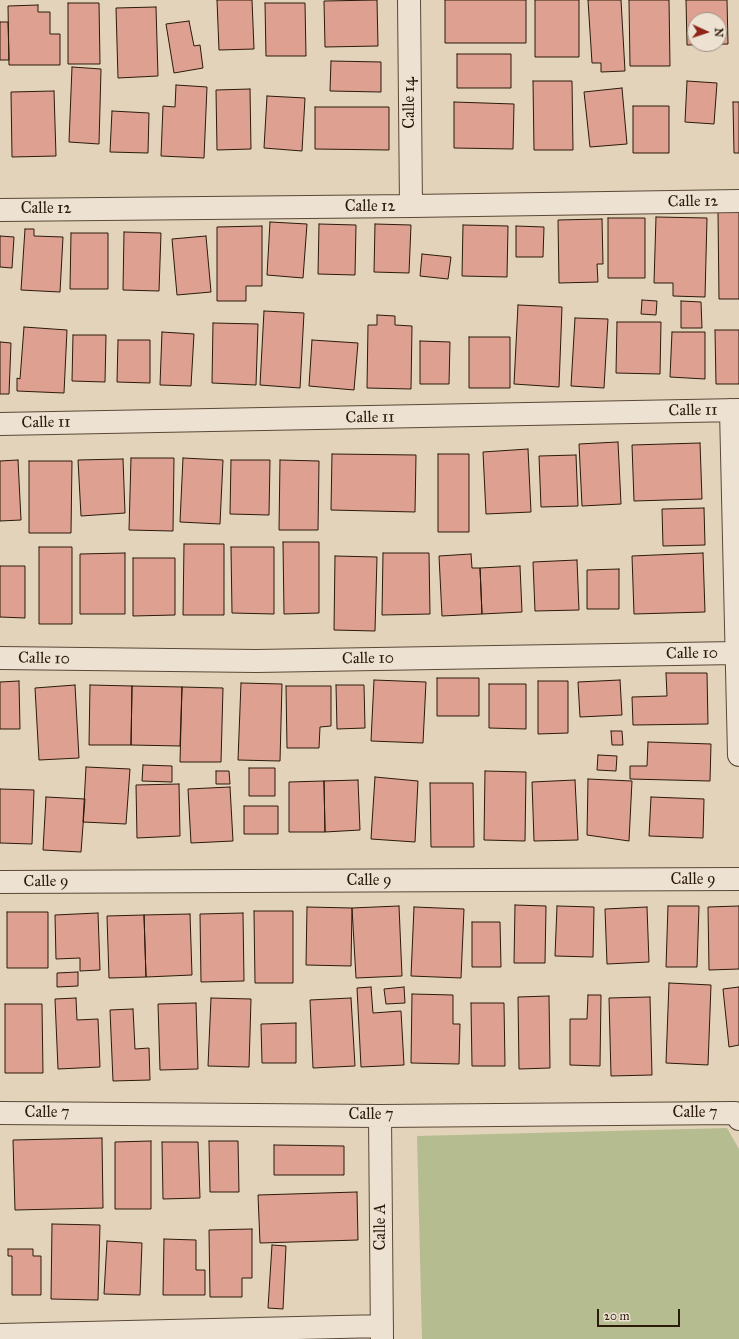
<!DOCTYPE html>
<html>
<head>
<meta charset="utf-8">
<style>
	body { margin:0 }
	#map { position:relative; width:739px; height:1339px; overflow:hidden; background:#e3d3ba; font-family:"IM FELL Great Primer",serif }
	canvas { display:block }
	.north { position:absolute; left:687px; top:12px; width:40px; height:40px; box-sizing:border-box; background:#ede2d2; border:1px solid #a09282; border-radius:50%; rotate:93deg; font-size:11px; font-weight:700; line-height:16px; text-align:center; color:#2c1a0a }
	.north::after { content:''; display:block; margin:auto; width:14px; height:18px; background:#8f2418; clip-path:polygon(50% 0,100% 100%,50% 72%,0 100%) }
	.scale { position:absolute; left:597px; top:1309px; width:83px; height:18px; box-sizing:border-box; border:2px solid #2c1a0a; border-top:0; padding-left:5px; font-size:12px; line-height:14px; white-space:nowrap; color:#2c1a0a; -webkit-text-stroke:3px #ede2d2; paint-order:stroke }
</style>
</head>
<body>
<div id="map">
<canvas width="739" height="1339"></canvas>
<div class="north">N</div>
<div class="scale">20 m</div>
</div>
<script>
const c = document.querySelector('canvas').getContext('2d');
c.lineJoin = 'round';
function fillPath(path, color) {
  c.fillStyle = color;
  c.fill(path, 'evenodd');
}
function poly(rows) {
  const path = new Path2D();
  for (const r of rows) {
    path.moveTo(r[0], r[1]);
    for (let i = 2; i < r.length; i += 2) path.lineTo(r[i], r[i + 1]);
  }
  return path;
}
function trace(path, color, width, dash) {
  c.strokeStyle = color;
  c.lineWidth = width;
  c.lineCap = dash ? 'butt' : 'round';
  c.setLineDash(dash || []);
  c.stroke(path);
}
function label(font, color, halo, rows, align = 'center') {
  c.font = font + ' "IM FELL Great Primer",serif';
  c.lineWidth = 4;
  c.setLineDash([]);
  c.textBaseline = 'middle';
  c.strokeStyle = halo;
  c.fillStyle = color;
  for (const [text, x, y, turn = 0] of rows) {
    c.save();
    c.translate(x, y);
    c.rotate((+turn || 0) * Math.PI / 180);
    c.textAlign = isNaN(turn) ? turn : align;
    if (halo) c.strokeText(text, 0, 0);
    c.fillText(text, 0, 0);
    c.restore();
  }
}
fillPath(poly([
	[727,1128,739,1149,739,1339,422,1339,417,1136]
]), '#b5bc8f');
const building = poly([
	[217,0,252,0,254,49,219,50,217,0],
	[377,0,378,46,325,47,324,1,377,0],
	[445,0,526,0,526,43,445,43,445,0],
	[535,0,579,0,579,57,535,57,535,0],
	[588,0,621,0,625,71,601,72,601,63,592,63,588,0],
	[629,0,669,0,670,66,630,66,629,0],
	[686,0,727,0,728,44,687,45,686,0],
	[695,20,719,20,719,44,695,44,695,20],
	[68,3,99,3,100,64,68,64,68,3],
	[265,3,305,3,306,56,266,56,265,3],
	[38,5,38,12,50,12,50,34,60,34,60,65,9,65,8,6,38,5],
	[156,7,158,76,118,78,116,8,156,7],
	[189,21,194,46,200,45,203,68,174,73,166,24,189,21],
	[0,22,8,22,9,60,0,60,0,22],
	[457,54,511,54,511,88,457,88,457,54],
	[331,61,381,62,381,92,330,91,331,61],
	[72,67,101,69,99,144,69,142,72,67],
	[533,81,572,81,573,150,534,150,533,81],
	[687,81,717,83,714,124,685,122,687,81],
	[176,85,207,87,204,158,161,156,163,106,175,107,176,85],
	[622,88,627,144,590,147,584,92,622,88],
	[250,89,251,149,217,150,216,90,250,89],
	[54,91,56,156,12,157,11,92,54,91],
	[267,96,305,98,302,151,264,148,267,96],
	[454,102,514,104,513,149,454,148,454,102],
	[733,102,739,102,739,153,734,153,733,102],
	[633,106,669,106,669,153,633,153,633,106],
	[315,107,389,107,389,150,315,149,315,107],
	[112,111,149,113,148,153,110,152,112,111],
	[718,211,739,211,739,299,719,299,718,211],
	[656,217,707,218,705,297,673,296,673,283,654,283,656,217],
	[608,218,645,218,645,278,608,278,608,218],
	[602,219,603,264,597,264,598,282,559,283,558,220,602,219],
	[270,222,307,224,303,278,267,275,270,222],
	[319,224,356,225,355,275,318,274,319,224],
	[375,224,411,225,409,273,374,272,375,224],
	[463,225,508,226,507,277,462,276,463,225],
	[262,226,262,286,246,286,246,301,217,301,217,227,262,226],
	[516,226,544,227,543,257,516,257,516,226],
	[25,229,34,229,34,236,63,237,60,292,21,290,25,229],
	[124,232,161,233,159,291,123,290,124,232],
	[71,233,108,233,108,289,70,289,71,233],
	[0,236,14,237,12,268,0,267,0,236],
	[206,236,211,292,177,295,172,239,206,236],
	[422,254,451,257,448,279,420,276,422,254],
	[642,300,657,301,656,315,641,314,642,300],
	[681,301,701,302,702,328,681,328,681,301],
	[518,305,562,307,559,387,514,384,518,305],
	[264,311,304,313,300,388,260,385,264,311],
	[377,315,395,316,395,325,412,326,411,389,367,388,368,325,377,325,377,315],
	[575,318,608,319,604,388,571,386,575,318],
	[617,322,661,322,660,374,616,373,617,322],
	[213,323,258,324,256,385,212,383,213,323],
	[24,327,67,330,64,393,17,391,17,378,20,379,24,327],
	[715,330,739,330,739,384,716,384,715,330],
	[162,332,194,334,191,386,160,385,162,332],
	[672,332,705,332,705,379,670,377,672,332],
	[73,335,106,335,105,382,72,381,73,335],
	[469,337,510,337,510,388,469,388,469,337],
	[118,340,150,340,150,383,117,382,118,340],
	[312,340,358,343,354,390,309,386,312,340],
	[420,341,450,342,449,384,420,384,420,341],
	[0,342,11,343,9,394,0,394,0,342],
	[618,442,621,504,582,506,579,444,618,442],
	[700,443,702,499,634,501,632,445,700,443],
	[528,449,531,512,486,514,483,452,528,449],
	[332,454,416,455,415,512,331,510,332,454],
	[438,454,469,454,469,532,438,532,438,454],
	[576,455,578,506,541,507,539,456,576,455],
	[131,458,174,458,173,531,129,530,131,458],
	[183,458,223,460,220,524,180,522,183,458],
	[123,459,125,513,81,516,78,460,123,459],
	[18,460,21,520,0,521,0,461,18,460],
	[231,460,270,460,269,515,230,514,231,460],
	[280,460,319,461,318,530,279,530,280,460],
	[29,461,72,461,71,533,29,533,29,461],
	[704,508,705,545,663,546,662,509,704,508],
	[283,542,319,542,319,613,284,614,283,542],
	[184,544,224,544,224,615,183,615,184,544],
	[39,547,72,547,72,624,39,624,39,547],
	[231,547,274,547,274,614,232,613,231,547],
	[125,553,125,614,80,614,80,554,125,553],
	[383,553,429,553,430,614,382,615,383,553],
	[703,553,705,612,634,614,632,556,703,553],
	[471,554,472,568,480,568,482,614,442,616,439,556,471,554],
	[335,556,377,557,375,631,334,630,335,556],
	[133,558,175,558,175,615,133,616,133,558],
	[577,560,579,610,535,611,533,562,577,560],
	[0,566,25,566,25,618,0,617,0,566],
	[520,566,522,612,482,614,480,568,520,566],
	[619,569,619,609,587,609,587,570,619,569],
	[666,673,707,673,708,724,633,725,632,697,667,696,666,673],
	[437,678,479,678,479,716,437,716,437,678],
	[374,680,426,682,423,743,371,741,374,680],
	[620,680,622,715,580,717,578,682,620,680],
	[19,681,20,729,0,729,0,682,19,681],
	[538,681,568,681,568,733,538,734,538,681],
	[241,683,282,684,280,761,238,760,241,683],
	[489,684,526,684,526,729,489,728,489,684],
	[75,685,79,758,39,760,35,688,75,685],
	[90,685,132,686,131,745,89,745,90,685],
	[336,685,364,685,365,728,337,729,336,685],
	[132,686,182,687,180,746,131,745,132,686],
	[286,686,331,686,331,726,320,727,319,748,287,748,286,686],
	[182,687,223,688,221,762,180,762,182,687],
	[611,731,622,731,623,745,612,745,611,731],
	[648,742,711,744,710,781,630,779,630,766,647,766,648,742],
	[598,755,617,756,616,771,597,770,598,755],
	[143,765,172,766,172,782,142,781,143,765],
	[86,767,130,769,126,824,83,822,86,767],
	[249,768,275,768,275,796,249,796,249,768],
	[216,771,229,771,230,784,216,784,216,771],
	[485,771,526,772,525,841,484,840,485,771],
	[375,777,418,781,415,842,371,839,375,777],
	[588,779,632,781,629,841,587,835,588,779],
	[358,780,360,830,325,832,324,781,358,780],
	[575,780,578,840,534,841,532,782,575,780],
	[324,781,325,832,289,832,289,782,324,781],
	[430,783,473,783,474,847,431,847,430,783],
	[179,784,180,836,137,838,136,785,179,784],
	[230,787,233,841,191,843,188,789,230,787],
	[0,789,34,790,32,844,0,843,0,789],
	[46,797,85,799,81,852,43,850,46,797],
	[651,797,704,799,703,838,649,836,651,797],
	[244,806,278,806,278,834,244,834,244,806],
	[515,905,546,906,545,963,514,963,515,905],
	[399,906,402,976,356,978,352,908,399,906],
	[557,906,594,907,593,957,555,956,557,906],
	[668,906,699,906,697,967,666,967,668,906],
	[739,906,739,969,709,970,708,907,739,906],
	[307,907,352,908,351,966,306,965,307,907],
	[414,907,464,909,461,978,411,976,414,907],
	[647,907,649,962,607,964,605,909,647,907],
	[254,911,293,911,293,983,255,983,254,911],
	[7,912,48,912,48,968,7,968,7,912],
	[98,913,100,970,80,971,80,958,56,959,55,915,98,913],
	[243,913,244,981,201,982,200,914,243,913],
	[190,914,192,975,146,977,144,915,190,914],
	[144,915,146,977,109,978,107,916,144,915],
	[472,922,500,922,501,967,472,967,472,922],
	[78,972,78,986,57,987,57,973,78,972],
	[669,983,711,985,708,1065,666,1063,669,983],
	[371,987,373,1013,401,1011,404,1065,361,1067,357,988,371,987],
	[404,987,405,1003,386,1004,384,989,404,987],
	[739,987,739,1045,729,1047,723,989,739,987],
	[412,994,453,995,453,1024,460,1024,459,1064,411,1063,412,994],
	[588,995,601,995,600,1066,570,1065,570,1019,587,1019,588,995],
	[549,996,550,1068,519,1069,518,997,549,996],
	[650,997,652,1075,611,1076,609,998,650,997],
	[76,998,77,1020,98,1019,100,1067,58,1069,55,999,76,998],
	[211,998,251,999,249,1067,208,1066,211,998],
	[351,998,355,1066,313,1068,310,1000,351,998],
	[196,1003,198,1069,160,1070,158,1004,196,1003],
	[471,1003,504,1003,505,1066,472,1066,471,1003],
	[5,1004,42,1004,43,1073,5,1073,5,1004],
	[133,1009,135,1049,149,1048,150,1080,113,1081,110,1010,133,1009],
	[296,1023,296,1063,262,1063,261,1024,296,1023],
	[102,1138,103,1208,15,1210,13,1140,102,1138],
	[151,1141,151,1209,115,1209,115,1142,151,1141],
	[209,1141,238,1141,239,1192,210,1192,209,1141],
	[162,1142,198,1142,200,1198,163,1199,162,1142],
	[274,1145,344,1146,344,1175,274,1175,274,1145],
	[357,1192,358,1240,260,1243,258,1195,357,1192],
	[52,1224,100,1225,98,1300,51,1299,52,1224],
	[252,1229,252,1278,242,1278,242,1297,210,1297,209,1230,252,1229],
	[164,1239,196,1240,196,1270,205,1270,205,1295,163,1295,164,1239],
	[107,1241,142,1243,140,1295,104,1294,107,1241],
	[272,1245,286,1246,283,1309,268,1308,272,1245],
	[8,1249,33,1249,33,1256,41,1256,41,1295,12,1295,12,1256,8,1256,8,1249]
]);
fillPath(building, '#dda091');
trace(building, '#2c1a0a', 1);
const minor = poly([
	[409,0,411,206],
	[0,210,411,206,739,201],
	[731,410,739,755],
	[0,424,739,410],
	[0,658,256,661,736,653],
	[0,882,739,879],
	[0,1113,380,1116,735,1113,739,1119],
	[380,1116,382,1339],
	[0,1335,382,1326]
]);
trace(minor, '#5a4836', 24);
trace(minor, '#ede2d2', 22);
label('16px', '#2c1a0a', '#ede2d2', [
	["Calle 14",410,103,-90],
	["Calle 12",693,202,-1],
	["Calle 12",370,207],
	["Calle 12",46,209],
	["Calle 11",693,411,-1],
	["Calle 11",370,418,-1],
	["Calle 11",46,423,-1],
	["Calle 10",692,654,-1],
	["Calle 10",44,659,1],
	["Calle 10",368,659,-1],
	["Calle 9",693,880],
	["Calle 9",369,881],
	["Calle 9",46,882,-1],
	["Calle 7",47,1113],
	["Calle 7",695,1113],
	["Calle 7",371,1115],
	["Calle A",381,1227,-90]
]);
</script>
</body>
</html>
